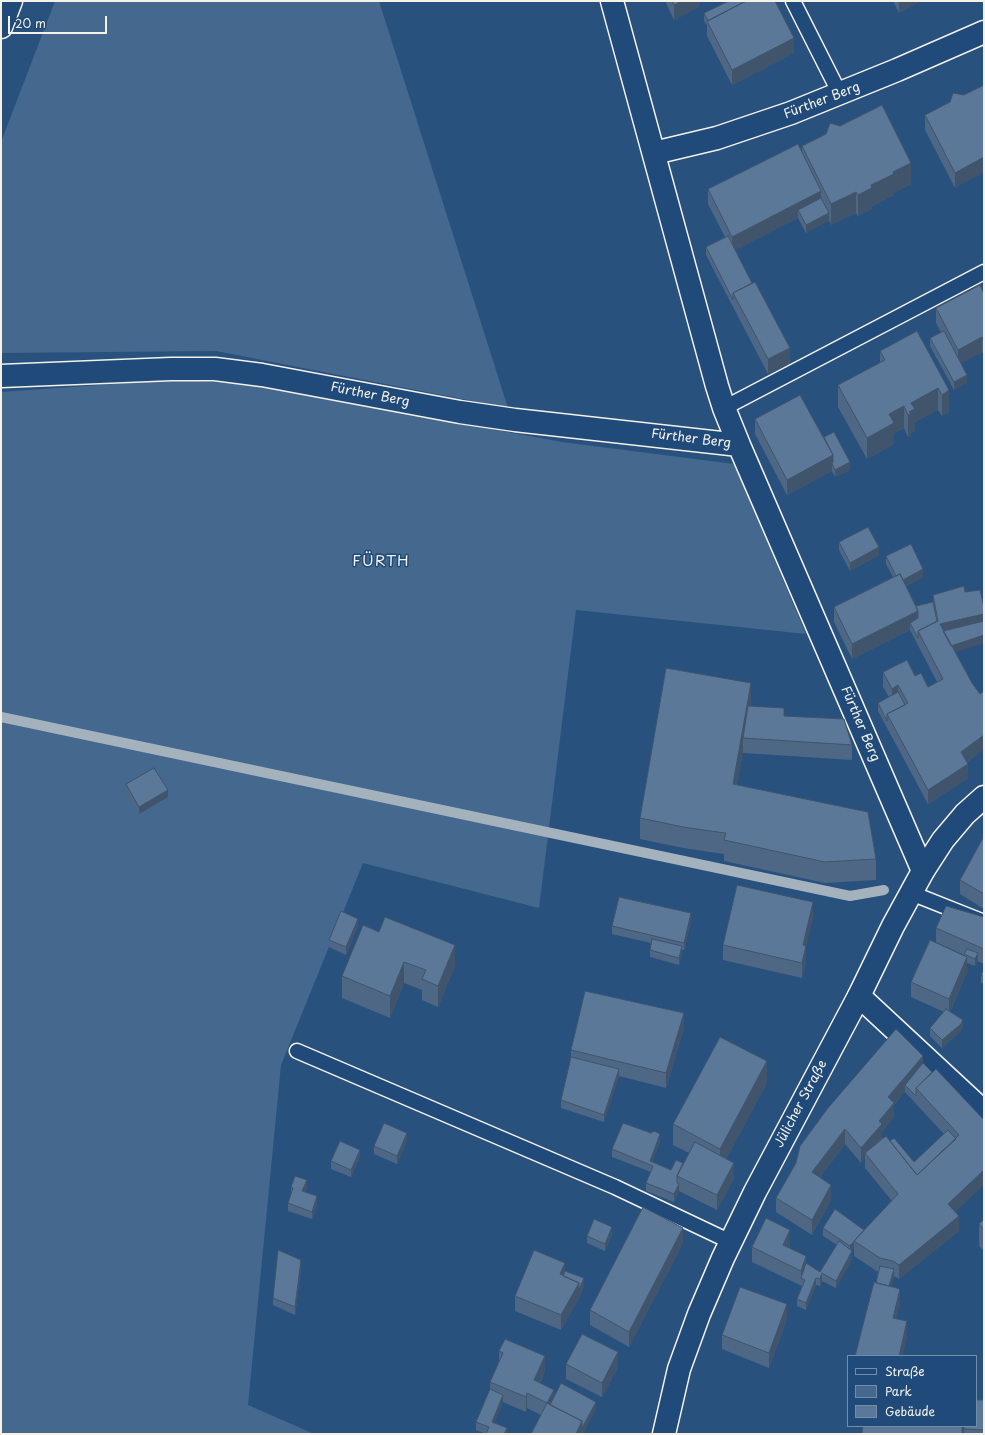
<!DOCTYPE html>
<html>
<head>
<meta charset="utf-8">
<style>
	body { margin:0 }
	#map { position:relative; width:985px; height:1435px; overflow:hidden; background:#28517e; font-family:"Playpen Sans",sans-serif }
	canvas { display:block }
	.frame { position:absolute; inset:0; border:2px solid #f4f1e8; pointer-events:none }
	.legend { position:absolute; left:847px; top:1355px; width:130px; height:72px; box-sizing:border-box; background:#1f4a7a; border:1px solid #748da6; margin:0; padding:5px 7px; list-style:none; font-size:12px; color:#f4f1e8 }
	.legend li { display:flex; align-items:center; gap:8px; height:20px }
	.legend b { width:20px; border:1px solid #748da6 }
	.scale { position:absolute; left:8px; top:16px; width:99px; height:18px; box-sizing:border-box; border:2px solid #f4f1e8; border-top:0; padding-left:5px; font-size:12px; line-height:14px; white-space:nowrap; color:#f4f1e8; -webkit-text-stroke:3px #1f4a7a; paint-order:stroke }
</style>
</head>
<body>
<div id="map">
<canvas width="985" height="1435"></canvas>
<div class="frame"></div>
<ul class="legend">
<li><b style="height:5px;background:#1f4a7a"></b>Straße</li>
<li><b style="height:11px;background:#45688e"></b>Park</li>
<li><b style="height:11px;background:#5b7899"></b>Gebäude</li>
</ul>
<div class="scale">20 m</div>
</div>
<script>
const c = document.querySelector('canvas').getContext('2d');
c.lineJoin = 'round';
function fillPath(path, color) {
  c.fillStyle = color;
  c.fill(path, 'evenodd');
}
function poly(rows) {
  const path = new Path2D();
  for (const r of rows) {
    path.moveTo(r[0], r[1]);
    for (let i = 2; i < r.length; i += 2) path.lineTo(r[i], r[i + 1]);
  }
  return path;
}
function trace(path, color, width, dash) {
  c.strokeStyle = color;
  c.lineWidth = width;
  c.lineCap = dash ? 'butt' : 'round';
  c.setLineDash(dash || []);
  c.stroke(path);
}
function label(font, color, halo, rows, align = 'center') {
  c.font = font + ' "Playpen Sans",sans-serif';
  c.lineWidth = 3;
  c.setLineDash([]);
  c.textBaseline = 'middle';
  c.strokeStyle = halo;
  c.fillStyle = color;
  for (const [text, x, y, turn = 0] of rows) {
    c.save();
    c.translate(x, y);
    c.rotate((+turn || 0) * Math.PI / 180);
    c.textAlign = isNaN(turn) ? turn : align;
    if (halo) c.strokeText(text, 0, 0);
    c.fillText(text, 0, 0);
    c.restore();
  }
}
fillPath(poly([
	[55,1,379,1,508,408,216,351,1,353,1,142],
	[170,380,239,383,562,442,734,464,806,634,576,610,539,908,363,863,281,1065,248,1405,314,1434,1,1434,1,392]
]), '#45688e');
trace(poly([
	[1,717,850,896,884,890]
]), '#a4b2be', 10);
const lane = poly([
	[793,1,840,94],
	[724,408,984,272],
	[911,893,984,922],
	[297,1051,615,1187,731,1242]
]);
const street = poly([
	[612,1,717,386,724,408,739,445],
	[654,153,717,138,791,113,897,70,984,32],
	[1,376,171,369,215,369,262,375,460,412,515,420,739,445,923,871],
	[859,996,984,1112]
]);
const secondary = poly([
	[664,1434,679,1369,699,1314,723,1258,755,1192,859,996,893,926,923,871,943,840,965,814,984,797]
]);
const primary = poly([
	[1,27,11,1]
]);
trace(lane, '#f4f1e8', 17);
trace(street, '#f4f1e8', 25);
trace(secondary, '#f4f1e8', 25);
trace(primary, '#f4f1e8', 25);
trace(lane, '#1f4a7a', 14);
trace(street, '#1f4a7a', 22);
trace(secondary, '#1f4a7a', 22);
trace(primary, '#1f4a7a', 22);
fillPath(poly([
	[665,1,700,1,700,6,674,20],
	[726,1,775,1,794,53,732,85,707,36,707,25,704,21,704,13,726,2],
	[893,1,921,1,899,13],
	[964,95,955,188,925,130,925,115],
	[802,146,911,184,894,193,894,195,872,206,872,209,858,216,856,213,831,225,829,220,806,233,798,218,735,250,790,363,768,374,706,255,706,247,725,237,708,204,708,189,802,152],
	[984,294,984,356,982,352,961,363,967,382,954,390,930,346,930,338,941,332,936,323,936,308],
	[917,331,949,412,942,416,938,410,915,422,915,431,911,433,911,436,908,437,904,428,894,433,894,444,867,459,838,407,838,385,880,363,880,351],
	[755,419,824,437,850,470,835,477,832,471,787,495,755,434],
	[839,542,879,555,850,571,839,550],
	[886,556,923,577,906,586,916,606,933,602,933,595,955,652,984,749,967,762,968,778,928,804,878,711,878,703,889,697,883,687,883,672,915,676,928,687,937,682,910,630,852,659,834,622,834,607,893,577,886,564],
	[751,704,751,706,784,716,852,745,852,760,743,753,743,752,737,784,876,859,876,880,825,883,724,861,724,854,683,848,640,839,640,818],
	[126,784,168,797,139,814,126,792],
	[984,836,984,909,960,894,960,880],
	[813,917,806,946,806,961,802,978,723,960,723,945],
	[984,917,984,964,977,961,975,966,967,963,967,972,950,1012,963,1027,961,1031,942,1048,930,1036,930,1028,944,1012,911,997,911,982,964,956,964,955,936,942,936,928],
	[691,921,684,950,682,950,682,953,679,965,650,957,650,950,651,943,612,934,612,926],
	[363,925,455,966,438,1007,422,1000,422,990,404,983,390,1018,342,998,342,976],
	[358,926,346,955,329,947,329,940],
	[984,968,984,984,981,983,981,975],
	[684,1028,666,1088,619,1076,604,1122,561,1108,561,1100,571,1057,571,1050],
	[923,1063,932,1072,984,1120,955,1212,959,1231,899,1279,894,1276,891,1286,900,1304,896,1319,907,1336,902,1356,876,1283,878,1272,854,1256,854,1248,852,1251,852,1259,836,1288,822,1281,820,1286,816,1285,806,1310,797,1306,797,1299,802,1286,752,1262,752,1247,790,1245,789,1248,806,1263,820,1272,837,1245,823,1236,823,1228,864,1231,892,1201,865,1168,865,1158,861,1163,845,1144,820,1177,831,1200,812,1235,776,1212,776,1198,796,1163],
	[905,1092,944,1134,914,1162,890,1141,882,1138,882,1132,894,1117,894,1105],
	[767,1083,726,1159,734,1178,717,1210,679,1191,674,1202,646,1191,646,1183,651,1172,612,1157,612,1149,660,1142,652,1162,671,1170,683,1164,689,1153,673,1145,673,1124],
	[407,1141,397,1164,374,1154,374,1146],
	[360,1157,351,1177,331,1169,331,1161],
	[291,1187,307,1187,305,1192,317,1204,312,1219,288,1211,288,1203,291,1194],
	[984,1219,984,1251,979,1246,979,1224],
	[612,1235,605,1251,587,1243,587,1236],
	[683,1243,629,1347,590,1325,590,1310],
	[301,1268,295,1315,273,1305,273,1298],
	[565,1271,584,1286,579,1298,561,1330,515,1311,515,1296],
	[787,1319,769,1368,722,1349,722,1335],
	[499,1351,545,1370,540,1383,554,1397,596,1409,541,1415,527,1408,526,1412,503,1402,494,1423,507,1434,486,1434,476,1430,476,1422,490,1389,490,1382,499,1363],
	[566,1364,618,1367,602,1397,566,1379],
	[984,1400,984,1434,964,1434,964,1426]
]), '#4e6784');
fillPath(poly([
	[682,1,700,1,700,6,674,20,674,5],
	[899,1,921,1,899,13],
	[794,38,794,53,732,85,732,70],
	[984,157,984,172,955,188,955,173],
	[911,163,911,184,894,193,894,195,872,206,872,209,858,216,858,195,871,185,893,172],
	[821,191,821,206,798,210,798,218,732,252,732,237],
	[856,192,856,213,831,225,831,204],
	[829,213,829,221,806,233,806,225],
	[982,337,982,352,958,365,958,350],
	[790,348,790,363,768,374,768,359],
	[967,375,967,382,954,390,954,382],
	[938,388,938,410,915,422,915,431,911,433,911,436,908,437,908,415,911,403],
	[949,390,949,412,942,416,942,395],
	[904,406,904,428,894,433,894,444,867,459,867,438,889,414],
	[833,455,833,466,832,463,832,471,787,495,787,480],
	[850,462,850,470,835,477,835,470],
	[879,547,879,555,850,571,850,563],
	[923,569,923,577,899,589,899,581],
	[918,611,918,626,910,623,910,630,852,659,852,644],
	[984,614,984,628,943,638,940,624],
	[984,635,984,643,948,655,948,647],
	[751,683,751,704,745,738,743,738,743,752,733,805,733,784],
	[898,685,898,700,892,703,892,689],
	[984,735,984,749,961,766,961,752],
	[968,764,968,778,928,804,928,790],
	[168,790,168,797,139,814,139,807],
	[813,902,813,917,803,960,803,945],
	[691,913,691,921,684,950,684,943],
	[358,919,358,926,346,955,346,947],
	[455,945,455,966,438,1007,438,986],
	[682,946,682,953,679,965,679,958],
	[806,946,806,961,802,978,802,963],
	[978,953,978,961,975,966,975,959],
	[967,957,967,972,949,1014,949,999],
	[404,962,404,983,390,1018,390,996],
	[684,1013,684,1028,666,1088,666,1073],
	[963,1020,963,1027,961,1031,942,1048,942,1040],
	[923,1056,923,1071,905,1085,905,1092,894,1105,894,1117,882,1132,882,1138,865,1153,865,1158,861,1163,861,1148,879,1121,888,1097],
	[767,1061,767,1083,720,1170,720,1149],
	[619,1069,619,1077,604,1122,604,1115],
	[845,1129,845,1144,812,1187,812,1172],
	[407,1133,407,1141,397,1164,397,1156],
	[660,1134,660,1142,651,1165,650,1161],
	[360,1150,360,1157,351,1177,351,1170],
	[734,1163,734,1178,717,1210,717,1195],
	[984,1170,984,1185,948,1219,948,1204],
	[307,1180,307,1187,302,1199,302,1191],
	[679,1184,679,1192,674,1202,674,1194],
	[831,1185,831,1200,812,1235,812,1220],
	[317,1196,317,1204,312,1219,312,1212],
	[959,1216,959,1231,899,1279,899,1265],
	[612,1227,612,1235,605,1251,605,1244],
	[683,1228,683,1243,629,1347,629,1332],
	[790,1230,790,1245,783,1259,783,1245],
	[864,1230,864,1237,854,1241,854,1248,850,1253,850,1246],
	[852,1251,852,1259,836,1288,836,1281],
	[806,1256,806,1271,801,1278,801,1271],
	[301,1260,301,1268,295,1315,295,1307],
	[565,1263,565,1278,560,1274],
	[894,1269,894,1276,887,1300,887,1292],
	[822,1273,822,1281,820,1286,820,1279],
	[584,1278,584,1286,579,1298,579,1290],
	[816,1278,816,1285,806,1310,806,1303],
	[579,1283,579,1298,561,1330,561,1315],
	[900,1289,900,1304,893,1333,893,1318],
	[787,1304,787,1319,769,1368,769,1353],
	[907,1321,907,1336,902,1356,899,1356],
	[618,1352,618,1367,602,1397,602,1383],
	[545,1356,545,1370,534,1395,534,1380],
	[554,1390,554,1405,550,1412,547,1403],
	[527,1393,527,1408,526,1412,526,1397],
	[503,1395,503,1402,492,1430,492,1422],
	[596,1402,596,1409,583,1434,576,1434,582,1421],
	[962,1426,964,1426,963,1434,962,1434],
	[507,1428,507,1434,504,1434]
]), '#40546b');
const building = poly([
	[672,1,682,1,674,5,672,1],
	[729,1,746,1,708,21,704,13,729,1],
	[746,1,775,1,794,38,732,70,707,21,746,1],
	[984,85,984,157,955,173,925,115,950,102,953,93,964,95,984,85],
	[882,105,911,163,893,172,894,174,871,185,872,188,858,195,856,192,831,204,802,146,826,134,830,123,840,126,882,105],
	[798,144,821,191,732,237,708,189,798,144],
	[821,198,829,213,806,225,798,210,821,198],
	[728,236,752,283,733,293,733,300,706,247,728,236],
	[755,282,790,348,768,359,733,293,755,282],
	[980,285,984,294,984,342,982,337,958,350,936,308,980,285],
	[917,331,949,390,942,395,938,388,911,403,915,409,909,412,911,414,908,415,904,406,889,414,894,423,867,438,838,385,885,360,880,351,917,331],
	[944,331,967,375,954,382,930,338,944,331],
	[800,395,833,455,787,480,755,419,800,395],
	[834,432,850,462,835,470,832,463,833,462,833,455,824,437,834,432],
	[868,527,879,547,850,563,839,542,868,527],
	[911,544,923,569,903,580,900,574,896,576,886,556,911,544],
	[900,574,918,611,852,644,834,607,900,574],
	[964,586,965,592,980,590,984,607,984,614,940,624,972,683,980,694,984,691,984,735,961,752,968,764,928,790,887,714,908,703,898,685,892,689,883,672,907,660,915,676,921,673,928,687,943,679,918,631,938,621,933,595,964,586],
	[933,602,937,621,918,631,918,638,910,623,918,618,918,611,916,606,933,602],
	[984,621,984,635,951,646,943,631,984,621],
	[666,668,751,683,733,784,868,812,876,859,825,862,724,840,726,833,725,833,683,827,640,818,666,668],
	[898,692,905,705,887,714,887,721,878,703,898,692],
	[748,706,784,708,784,716,844,719,852,745,743,738,748,706],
	[154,768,168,790,139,807,126,784,154,768],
	[984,836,984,894,960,880,984,836],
	[737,885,813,902,803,945,806,946,802,963,723,945,737,885],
	[619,897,691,913,684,943,612,926,619,897],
	[946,906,984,917,984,949,936,928,946,906],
	[341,911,358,919,346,947,329,940,341,911],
	[385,917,455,945,438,986,422,979,426,970,404,962,390,996,342,976,363,925,379,932,385,917],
	[652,939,682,946,679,958,650,950,652,939],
	[930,940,967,957,949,999,911,982,930,940],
	[967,949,978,953,975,959,964,954,967,949],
	[984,968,984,977,981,975,984,968],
	[585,991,684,1013,666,1073,571,1050,585,991],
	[946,1009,963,1020,961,1024,942,1040,930,1028,946,1009],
	[896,1029,923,1056,888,1097,894,1103,879,1121,882,1124,861,1148,845,1129,812,1172,831,1185,812,1220,776,1198,796,1163,800,1146,828,1108,896,1029],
	[720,1037,767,1061,720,1149,673,1124,720,1037],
	[571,1057,619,1069,604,1115,561,1100,571,1057],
	[923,1063,932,1072,916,1088,916,1096,905,1085,923,1063],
	[936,1069,984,1120,984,1170,948,1204,959,1216,899,1265,893,1261,880,1258,854,1241,898,1194,865,1153,886,1136,917,1175,959,1135,916,1088,936,1069],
	[384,1123,407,1133,397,1156,374,1146,384,1123],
	[623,1123,651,1133,654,1131,660,1134,650,1161,671,1170,676,1160,683,1163,677,1176,677,1183,679,1184,674,1194,646,1183,653,1166,612,1149,623,1123],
	[948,1130,956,1139,917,1175,890,1141,894,1138,914,1162,948,1130],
	[340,1141,360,1150,351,1170,331,1161,340,1141],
	[695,1142,734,1163,717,1195,677,1176,695,1142],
	[295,1176,307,1180,302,1191,317,1196,312,1212,288,1203,293,1188,291,1187,295,1176],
	[643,1207,683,1228,629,1332,590,1310,643,1207],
	[835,1209,864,1230,850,1246,823,1228,835,1209],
	[766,1218,790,1230,783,1245,806,1256,801,1271,752,1247,766,1218],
	[594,1219,612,1227,605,1244,587,1236,594,1219],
	[984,1219,984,1230,979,1224,984,1219],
	[839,1241,852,1251,836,1281,822,1273,820,1279,816,1278,806,1303,797,1299,805,1280,801,1278,806,1263,820,1272,839,1241],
	[278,1250,301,1260,295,1307,273,1298,278,1250],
	[534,1250,565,1263,560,1274,579,1283,561,1315,515,1296,534,1250],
	[880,1266,894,1269,889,1286,876,1283,880,1266],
	[565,1271,584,1278,579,1290,579,1283,563,1276,565,1271],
	[874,1282,900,1289,893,1318,907,1321,899,1356,855,1356,874,1282],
	[740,1287,787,1304,769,1353,722,1335,740,1287],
	[582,1334,618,1352,602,1383,566,1364,582,1334],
	[505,1339,545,1356,534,1380,554,1390,547,1403,527,1393,526,1397,490,1382,503,1353,499,1351,505,1339],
	[561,1383,596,1402,582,1428,582,1421,550,1405,561,1383],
	[490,1389,503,1395,492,1422,507,1428,504,1434,486,1434,489,1427,476,1422,490,1389],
	[976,1400,984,1400,984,1430,964,1429,964,1426,976,1426,976,1400],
	[547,1403,582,1421,576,1434,531,1434,547,1403],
	[863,1426,962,1426,962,1434,862,1434,863,1426]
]);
fillPath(building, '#5b7899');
trace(building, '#40546b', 1);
label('13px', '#f4f1e8', '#1f4a7a', [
	["Fürther Berg",822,101,-21],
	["Fürther Berg",370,395,11],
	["Fürther Berg",691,439,7],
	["Fürther Berg",860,724,67],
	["Jülicher Straße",801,1104,-62]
]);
c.letterSpacing = '1px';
label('15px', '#f4f1e8', '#1f4a7a', [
	["FÜRTH",381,562]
]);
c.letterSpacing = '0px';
</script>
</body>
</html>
